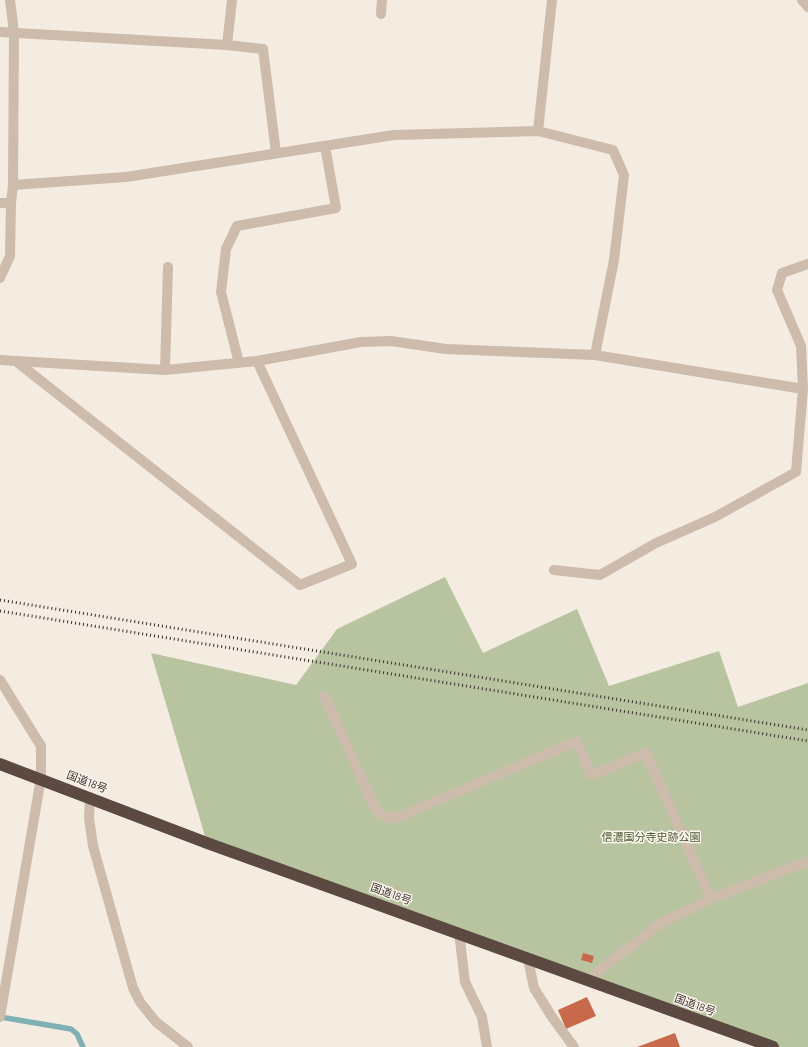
<!DOCTYPE html>
<html>
<head>
<meta charset="utf-8">
<style>
	body { margin:0 }
	canvas { display:block; background:#f4ebe1 }
</style>
</head>
<body>
<canvas width="808" height="1047"></canvas>
<script>
const c = document.querySelector('canvas').getContext('2d');
c.lineJoin = 'round';
function fillPath(path, color) {
  c.fillStyle = color;
  c.fill(path, 'evenodd');
}
function poly(rows) {
  const path = new Path2D();
  for (const r of rows) {
    path.moveTo(r[0], r[1]);
    for (let i = 2; i < r.length; i += 2) path.lineTo(r[i], r[i + 1]);
  }
  return path;
}
function trace(path, color, width, dash) {
  c.strokeStyle = color;
  c.lineWidth = width;
  c.lineCap = dash ? 'butt' : 'round';
  c.setLineDash(dash || []);
  c.stroke(path);
}
function label(font, color, halo, rows, align = 'center') {
  c.font = font + ' Barlow,"Noto Sans JP",sans-serif';
  c.lineWidth = 3;
  c.setLineDash([]);
  c.textBaseline = 'middle';
  c.strokeStyle = halo;
  c.fillStyle = color;
  for (const [text, x, y, turn = 0] of rows) {
    c.save();
    c.translate(x, y);
    c.rotate((+turn || 0) * Math.PI / 180);
    c.textAlign = isNaN(turn) ? turn : align;
    if (halo) c.strokeText(text, 0, 0);
    c.fillText(text, 0, 0);
    c.restore();
  }
}
fillPath(poly([
	[445,577,483,653,577,609,609,686,719,651,738,707,808,683,808,1047,771,1047,207,843,151,653,296,685,337,629]
]), '#b8c4a0');
trace(poly([
	[0,1017,71,1029,77,1034,83,1047]
]), '#7fb0b2', 5.5);
fillPath(poly([
	[583,953,594,956,592,963,581,960],
	[587,997,596,1016,566,1029,558,1010],
	[675,1033,680,1047,637,1047]
]), '#c8694b');
trace(poly([
	[552,0,538,131,613,150,624,175,614,260,595,355],
	[802,0,808,7],
	[381,14,382,0],
	[0,32,227,45,263,49,276,153],
	[227,45,232,0],
	[13,185,126,177,394,135,538,131],
	[0,203,11,203,13,185,14,32,10,0],
	[0,278,10,256,11,203],
	[0,360,165,370,257,361,361,342,391,341,446,349,595,355,803,389],
	[17,362,300,585,352,564,257,361],
	[239,363,221,292,226,249,237,226,336,208,325,146],
	[165,370,168,267],
	[554,570,600,575,656,543,715,517,796,472,803,389,801,346,777,290,782,273,808,264],
	[0,680,41,746,41,778,0,1017],
	[324,696,376,810,387,818,396,818,577,741,591,775,646,753,711,899],
	[90,797,89,818,93,846,133,988,140,1002,156,1022,188,1047],
	[459,932,465,982,482,1017,487,1047],
	[528,959,534,988,552,1017,574,1047],
	[588,979,661,923,711,899,808,861]
]), '#cdbbac', 10);
trace(poly([
	[0,764,207,843,773,1047]
]), '#5c4a42', 12);
trace(poly([
	[0,600,808,730],
	[0,611,808,741]
]), '#3b302b', 3, [1, 3]);
label('11px', '#3b302b', '#fbf5ee', [
	["国道18号",87,782,21],
	["国道18号",391,894,20],
	["国道18号",695,1005,20]
]);
label('11px', '#4a5a2e', '#fbf5ee', [
	["信濃国分寺史跡公園",651,837]
]);
</script>
</body>
</html>
